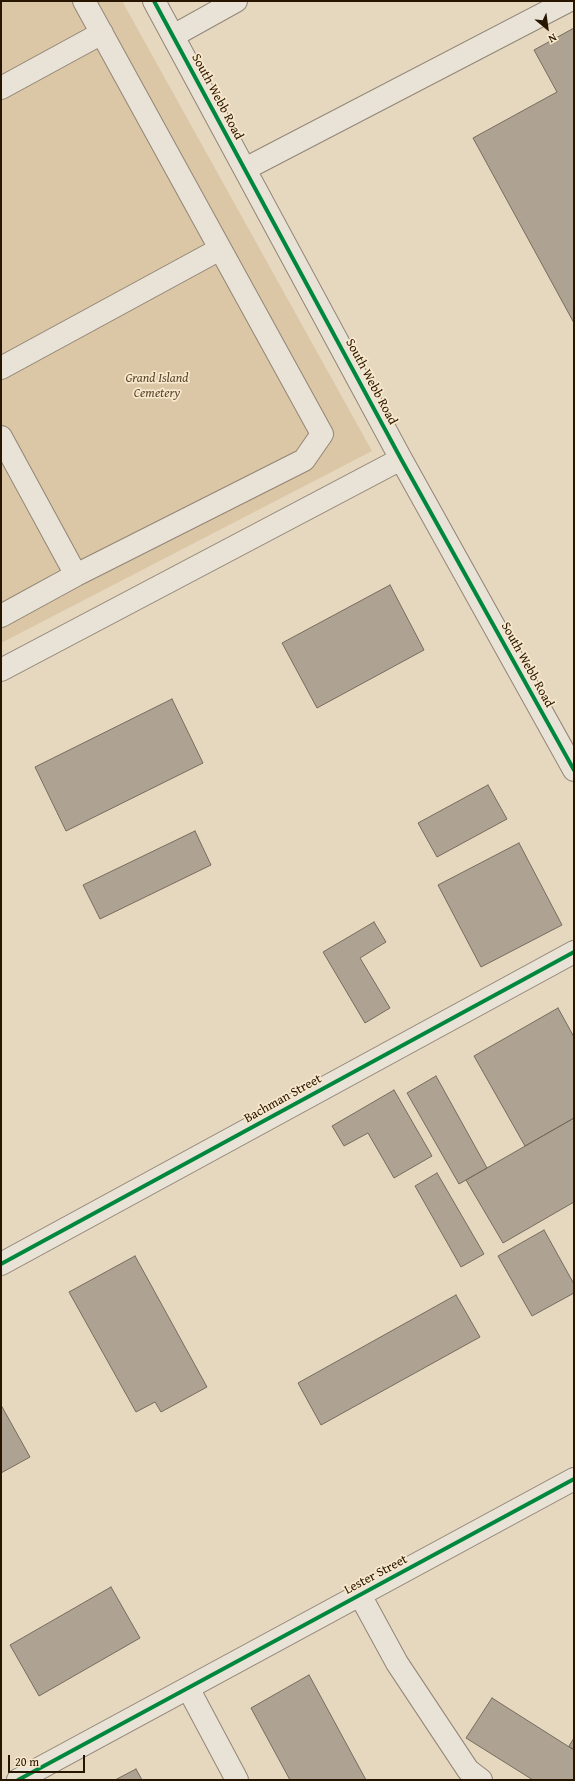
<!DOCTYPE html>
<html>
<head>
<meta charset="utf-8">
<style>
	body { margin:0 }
	#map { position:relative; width:575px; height:1781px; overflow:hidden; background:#e6d7bf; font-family:"Gentium Book Plus",serif }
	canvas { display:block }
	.frame { position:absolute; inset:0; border:2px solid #281500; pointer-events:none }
	.north { position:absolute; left:527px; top:8px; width:40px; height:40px; -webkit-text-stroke:3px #f8e8cc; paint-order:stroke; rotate:151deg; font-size:11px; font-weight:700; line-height:16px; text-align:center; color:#281500 }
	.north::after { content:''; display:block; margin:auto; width:14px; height:18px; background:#281500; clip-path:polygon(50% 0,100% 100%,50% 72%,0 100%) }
	.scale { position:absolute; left:8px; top:1755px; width:77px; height:18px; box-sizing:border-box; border:2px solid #281500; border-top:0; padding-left:5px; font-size:12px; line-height:14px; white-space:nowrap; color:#281500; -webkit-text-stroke:3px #f8e8cc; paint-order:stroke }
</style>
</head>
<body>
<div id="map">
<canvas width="575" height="1781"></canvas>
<div class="frame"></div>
<div class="north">N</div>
<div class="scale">20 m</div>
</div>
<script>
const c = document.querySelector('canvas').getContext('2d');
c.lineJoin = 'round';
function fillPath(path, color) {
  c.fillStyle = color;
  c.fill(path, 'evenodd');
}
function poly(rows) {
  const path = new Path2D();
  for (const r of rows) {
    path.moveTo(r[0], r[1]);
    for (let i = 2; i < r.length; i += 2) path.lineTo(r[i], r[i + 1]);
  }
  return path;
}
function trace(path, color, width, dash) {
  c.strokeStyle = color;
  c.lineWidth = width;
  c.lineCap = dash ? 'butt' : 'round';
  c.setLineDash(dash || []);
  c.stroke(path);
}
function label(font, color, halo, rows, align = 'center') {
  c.font = font + ' "Gentium Book Plus",serif';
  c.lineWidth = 3.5;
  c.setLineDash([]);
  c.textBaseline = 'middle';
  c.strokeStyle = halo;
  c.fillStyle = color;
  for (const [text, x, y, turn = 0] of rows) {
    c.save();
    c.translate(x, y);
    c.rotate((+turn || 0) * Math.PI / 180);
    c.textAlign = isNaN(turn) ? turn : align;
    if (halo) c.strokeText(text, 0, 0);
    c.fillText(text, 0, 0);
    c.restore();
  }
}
fillPath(poly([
	[1,1,122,1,372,451,1,643]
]), '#dbc6a6');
const building = poly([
	[574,28,574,323,473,138,557,92,534,50,574,28],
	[390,585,424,650,317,708,282,643,390,585],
	[172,699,203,763,66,831,35,767,172,699],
	[488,785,507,819,437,857,418,823,488,785],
	[195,831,211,865,100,919,83,885,195,831],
	[519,843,562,925,481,967,438,885,519,843],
	[374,922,386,942,360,958,390,1008,365,1023,323,952,374,922],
	[558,1008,574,1037,574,1118,525,1146,474,1056,558,1008],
	[436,1076,487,1168,459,1184,407,1093,436,1076],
	[394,1090,432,1156,394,1178,368,1133,344,1146,332,1126,394,1090],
	[574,1118,574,1202,503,1243,466,1180,574,1118],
	[437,1173,484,1254,461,1267,415,1186,437,1173],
	[544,1230,574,1284,574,1293,532,1316,498,1256,544,1230],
	[135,1256,207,1387,161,1412,155,1402,136,1412,69,1292,135,1256],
	[456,1295,480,1337,321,1425,298,1383,456,1295],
	[1,1405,30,1457,1,1473,1,1405],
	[111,1587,140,1638,39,1696,10,1645,111,1587],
	[309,1675,366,1780,290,1780,251,1708,309,1675],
	[492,1698,574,1750,574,1780,533,1780,466,1738,492,1698],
	[574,1738,574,1750,569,1746,574,1738],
	[136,1769,142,1780,115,1780,136,1769]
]);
fillPath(building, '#aea392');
trace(building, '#766c5d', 1);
const minor = poly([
	[154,1,401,459,574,770],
	[173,36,236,1],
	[1,88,102,33],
	[245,169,568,1],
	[1,368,220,249],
	[1,437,76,575],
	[1,616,76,575,304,460,322,434,84,1],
	[1,670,401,459],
	[1,1264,574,952],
	[360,1595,397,1663,468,1770,481,1780],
	[188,1688,237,1780],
	[18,1780,574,1479]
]);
trace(minor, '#918676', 24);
trace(minor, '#e9e2d6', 22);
trace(poly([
	[154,1,401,459,574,770],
	[1,1264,574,952],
	[18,1780,574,1479]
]), '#00873e', 4);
label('13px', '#281500', '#f8e8cc', [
	["South Webb Road",217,97,62],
	["South Webb Road",371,382,62],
	["South Webb Road",527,665,61],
	["Bachman Street",283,1099,-29],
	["Lester Street",376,1575,-28]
]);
label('italic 13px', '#5b462c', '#f8e8cc', [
	["Grand Island",157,379],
	["Cemetery",157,394]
]);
</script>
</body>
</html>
